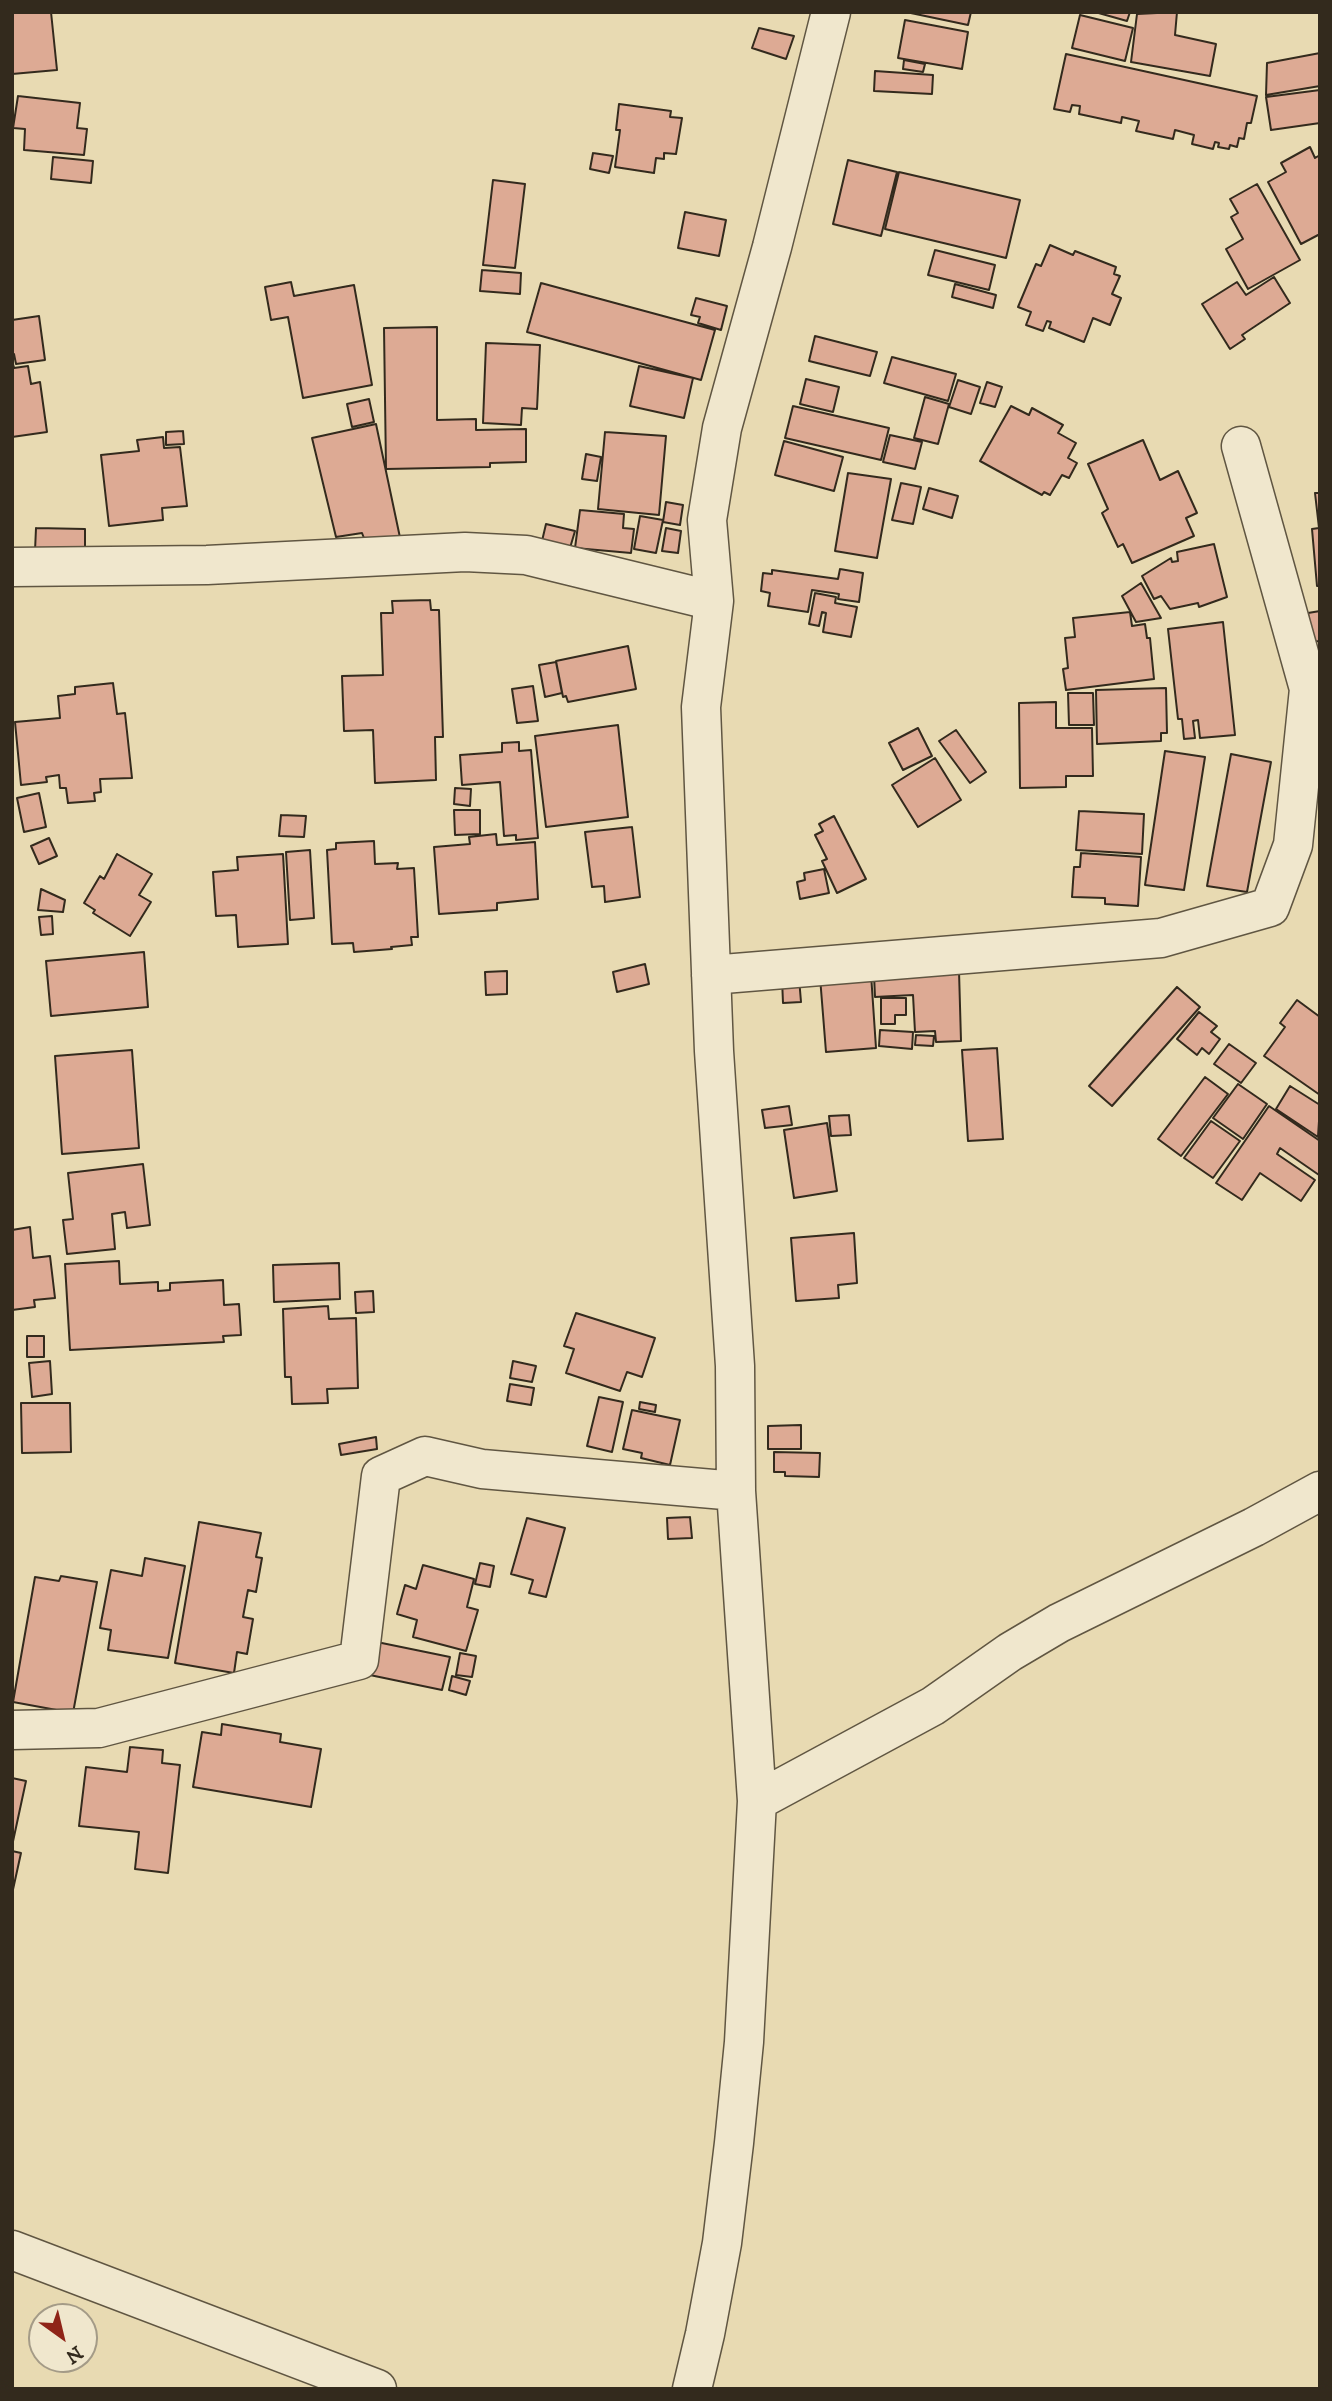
<!DOCTYPE html>
<html>
<head>
<meta charset="utf-8">
<style>
	body { margin:0 }
	#map { position:relative; width:1332px; height:2401px; overflow:hidden; background:#e8dab2; font-family:"IM FELL DW Pica",serif }
	canvas { display:block }
	.frame { position:absolute; inset:0; border:14px solid #332a1d; pointer-events:none }
	.north { position:absolute; left:28px; top:2303px; width:70px; height:70px; box-sizing:border-box; background:#f0e7cd; border:2px solid #a49b87; border-radius:50%; rotate:146deg; font-size:19px; font-weight:700; line-height:28px; text-align:center; color:#332a1d }
	.north::after { content:''; display:block; margin:auto; width:24px; height:32px; background:#8f2418; clip-path:polygon(50% 0,100% 100%,50% 72%,0 100%) }
</style>
</head>
<body>
<div id="map">
<canvas width="1332" height="2401"></canvas>
<div class="frame"></div>
<div class="north">N</div>
</div>
<script>
const c = document.querySelector('canvas').getContext('2d');
c.lineJoin = 'round';
function fillPath(path, color) {
  c.fillStyle = color;
  c.fill(path, 'evenodd');
}
function poly(rows) {
  const path = new Path2D();
  for (const r of rows) {
    path.moveTo(r[0], r[1]);
    for (let i = 2; i < r.length; i += 2) path.lineTo(r[i], r[i + 1]);
  }
  return path;
}
function trace(path, color, width, dash) {
  c.strokeStyle = color;
  c.lineWidth = width;
  c.lineCap = dash ? 'butt' : 'round';
  c.setLineDash(dash || []);
  c.stroke(path);
}
const building = poly([
	[12,12,51,12,57,70,12,74,12,12],
	[906,12,971,12,968,25,906,12],
	[1095,12,1130,12,1127,21,1095,12],
	[1177,12,1175,35,1216,44,1210,76,1131,62,1137,14,1177,12],
	[1080,15,1133,28,1125,61,1072,48,1080,15],
	[905,20,968,32,962,69,898,58,905,20],
	[759,28,794,36,786,59,752,48,759,28],
	[1320,53,1320,86,1266,95,1267,63,1320,53],
	[1066,54,1257,96,1251,123,1247,123,1244,139,1239,138,1237,147,1230,145,1229,149,1218,147,1219,143,1215,142,1213,149,1192,144,1194,135,1175,130,1173,139,1136,131,1139,121,1122,117,1121,123,1079,114,1080,106,1072,105,1070,112,1054,109,1066,54],
	[904,60,925,64,923,72,903,69,904,60],
	[875,71,933,75,932,94,874,91,875,71],
	[1320,90,1320,123,1271,130,1266,97,1320,90],
	[18,96,80,103,77,128,87,129,84,155,24,150,25,129,13,128,18,96],
	[619,104,671,111,670,117,682,118,676,154,664,153,664,159,656,158,654,173,615,167,620,130,616,130,619,104],
	[1310,147,1315,158,1320,155,1320,234,1301,244,1268,182,1286,172,1281,163,1310,147],
	[593,153,613,156,609,173,590,169,593,153],
	[53,157,93,161,91,183,51,179,53,157],
	[848,160,897,172,881,236,833,224,848,160],
	[899,172,1020,200,1006,258,885,229,899,172],
	[493,180,525,184,515,268,483,265,493,180],
	[1257,184,1300,260,1248,289,1226,249,1243,239,1231,217,1238,213,1230,199,1257,184],
	[685,212,726,220,719,256,678,248,685,212],
	[1050,245,1073,255,1075,251,1116,267,1114,274,1120,276,1112,294,1121,298,1110,325,1093,318,1084,342,1049,328,1051,322,1047,321,1043,331,1026,325,1031,312,1018,307,1036,264,1041,266,1050,245],
	[935,250,995,265,989,290,928,275,935,250],
	[482,270,521,273,520,294,480,291,482,270],
	[1274,277,1290,303,1242,335,1245,339,1230,349,1202,304,1237,282,1246,295,1274,277],
	[291,282,294,296,354,285,372,385,303,398,288,317,271,320,265,287,291,282],
	[541,283,715,330,701,380,527,332,541,283],
	[955,284,996,295,993,308,952,297,955,284],
	[696,298,727,306,721,330,698,323,700,317,691,315,696,298],
	[39,316,45,360,16,364,14,354,12,354,12,320,39,316],
	[437,327,437,420,476,419,476,430,526,429,526,462,490,463,490,467,386,469,384,328,437,327],
	[815,336,877,352,870,376,809,361,815,336],
	[486,343,540,345,537,409,522,408,521,425,483,423,486,343],
	[892,357,956,374,948,401,884,383,892,357],
	[12,360,14,368,28,366,31,384,40,382,47,432,12,437,12,360],
	[639,366,693,378,684,418,630,406,639,366],
	[806,379,839,387,833,412,800,404,806,379],
	[958,380,980,387,971,414,949,407,958,380],
	[987,382,1002,387,995,407,980,403,987,382],
	[925,397,949,404,938,444,914,438,925,397],
	[369,399,374,422,352,427,347,404,369,399],
	[793,406,889,428,881,460,785,438,793,406],
	[1011,406,1029,415,1032,408,1063,425,1058,433,1076,443,1068,458,1077,463,1069,478,1062,475,1050,495,1044,492,1042,495,980,461,1011,406],
	[376,424,402,547,367,546,362,533,336,537,312,438,376,424],
	[183,431,184,444,166,445,166,432,183,431],
	[605,432,666,436,659,515,598,509,605,432],
	[890,435,922,442,915,469,883,462,890,435],
	[163,437,164,448,180,447,187,506,162,508,163,520,109,526,101,455,139,451,137,440,163,437],
	[1143,440,1160,480,1178,471,1197,513,1186,518,1194,536,1132,563,1123,544,1118,547,1102,513,1108,509,1088,464,1143,440],
	[784,441,843,457,834,491,775,475,784,441],
	[586,454,601,457,597,481,582,479,586,454],
	[848,473,891,479,877,558,835,551,848,473],
	[901,483,921,487,913,524,892,520,901,483],
	[929,488,958,496,952,518,923,509,929,488],
	[1315,493,1320,493,1320,586,1317,586,1312,529,1319,528,1315,493],
	[666,502,683,505,680,525,663,522,666,502],
	[580,510,624,514,623,528,634,529,631,553,575,548,580,510],
	[640,516,663,520,656,553,634,549,640,516],
	[546,524,575,531,570,548,542,541,546,524],
	[36,528,85,529,85,551,35,551,36,528],
	[666,528,681,531,678,553,662,551,666,528],
	[1214,544,1227,597,1199,607,1198,603,1170,609,1161,596,1154,599,1142,576,1171,558,1172,562,1178,561,1177,552,1214,544],
	[840,569,863,573,859,602,838,599,839,594,812,590,808,612,768,606,770,593,761,591,763,573,772,574,772,570,838,579,840,569],
	[1141,583,1161,618,1136,622,1122,596,1141,583],
	[815,593,836,597,835,603,857,607,851,637,823,632,826,613,822,612,819,626,809,624,815,593],
	[430,600,431,610,439,610,443,737,435,737,436,780,375,783,373,730,344,731,342,676,383,675,381,613,393,613,392,601,430,600],
	[1320,611,1320,641,1311,642,1308,613,1320,611],
	[1130,612,1132,626,1145,624,1147,638,1150,638,1154,679,1066,690,1063,669,1068,668,1065,638,1075,637,1073,618,1130,612],
	[1223,622,1235,735,1200,738,1198,720,1193,721,1195,738,1184,739,1182,719,1178,719,1168,629,1223,622],
	[628,646,636,689,568,702,566,696,563,697,556,661,628,646],
	[556,662,562,693,545,697,539,665,556,662],
	[113,683,117,714,125,713,132,778,100,779,101,792,94,793,95,801,68,803,66,788,60,788,59,775,46,777,47,782,21,785,15,722,60,718,58,696,75,694,75,687,113,683],
	[533,686,538,721,517,723,512,689,533,686],
	[1166,688,1167,733,1161,733,1161,741,1097,744,1096,690,1166,688],
	[1068,693,1093,693,1094,725,1069,725,1068,693],
	[1056,702,1056,728,1092,728,1093,776,1066,776,1066,787,1020,788,1019,703,1056,702],
	[618,725,628,817,546,827,535,736,618,725],
	[918,728,932,756,903,770,889,743,918,728],
	[956,730,986,772,970,783,939,741,956,730],
	[519,742,519,751,531,750,538,838,516,840,516,835,504,836,500,782,462,785,460,755,502,752,502,743,519,742],
	[1165,751,1205,757,1184,890,1145,885,1165,751],
	[1231,754,1271,762,1247,892,1207,886,1231,754],
	[935,758,961,800,918,827,892,785,935,758],
	[455,788,471,789,470,806,454,804,455,788],
	[39,793,46,827,24,832,17,798,39,793],
	[454,810,480,810,480,834,455,835,454,810],
	[1079,811,1144,814,1142,854,1076,850,1079,811],
	[281,815,306,816,304,837,279,836,281,815],
	[834,816,866,879,837,893,822,861,827,859,815,835,823,831,819,824,834,816],
	[632,827,640,897,605,902,604,886,592,887,585,832,632,827],
	[496,834,497,845,535,842,538,899,497,903,497,910,439,914,434,847,470,844,469,837,496,834],
	[49,838,57,856,39,864,31,846,49,838],
	[374,841,375,864,398,863,397,869,414,868,418,937,411,937,412,945,391,947,392,949,354,952,353,943,332,944,327,850,336,849,336,843,374,841],
	[310,850,314,918,290,920,286,852,310,850],
	[1081,853,1141,857,1138,906,1105,904,1105,898,1072,897,1074,867,1080,867,1081,853],
	[117,854,152,874,139,895,151,902,130,936,93,913,95,910,84,903,100,876,104,879,117,854],
	[283,854,288,944,238,947,236,915,216,916,213,872,238,870,237,857,283,854],
	[824,869,829,893,800,899,797,882,805,880,804,873,824,869],
	[41,889,65,900,63,912,38,910,41,889],
	[52,916,53,934,41,935,39,917,52,916],
	[144,952,148,1007,51,1016,46,961,144,952],
	[645,964,649,984,617,992,613,972,645,964],
	[507,971,507,994,486,995,485,972,507,971],
	[959,971,961,1041,936,1042,935,1031,915,1032,913,995,875,997,874,975,959,971],
	[871,974,876,1048,826,1052,820,977,871,974],
	[799,978,801,1002,783,1003,782,979,799,978],
	[1177,987,1200,1007,1112,1106,1089,1086,1177,987],
	[881,998,906,998,906,1015,895,1015,895,1024,881,1024,881,998],
	[1297,1000,1320,1017,1320,1095,1264,1056,1285,1027,1280,1023,1297,1000],
	[1199,1012,1217,1026,1211,1032,1220,1039,1209,1054,1202,1048,1197,1055,1177,1039,1199,1012],
	[880,1030,913,1032,912,1049,879,1046,880,1030],
	[916,1035,934,1036,933,1046,915,1045,916,1035],
	[1229,1044,1256,1063,1241,1083,1214,1064,1229,1044],
	[997,1048,1003,1139,968,1141,962,1050,997,1048],
	[132,1050,139,1148,62,1154,55,1056,132,1050],
	[1205,1077,1228,1094,1181,1156,1158,1139,1205,1077],
	[1238,1084,1267,1104,1243,1139,1213,1118,1238,1084],
	[1290,1086,1320,1105,1318,1137,1276,1109,1290,1086],
	[789,1106,792,1125,765,1128,762,1110,789,1106],
	[1269,1106,1320,1141,1319,1175,1280,1148,1277,1154,1315,1180,1301,1201,1260,1173,1242,1200,1216,1183,1269,1106],
	[849,1115,851,1135,831,1136,829,1116,849,1115],
	[1211,1121,1240,1141,1213,1178,1184,1158,1211,1121],
	[827,1123,837,1191,794,1198,784,1130,827,1123],
	[143,1164,150,1225,127,1228,125,1212,112,1214,115,1249,67,1254,63,1220,73,1219,68,1173,143,1164],
	[30,1227,33,1258,50,1256,55,1298,34,1300,35,1307,12,1310,12,1230,30,1227],
	[854,1233,857,1283,838,1285,839,1298,796,1301,791,1238,854,1233],
	[119,1261,120,1284,158,1282,158,1291,170,1290,170,1283,223,1280,224,1305,239,1304,241,1335,223,1336,224,1342,70,1350,65,1264,119,1261],
	[339,1263,340,1299,274,1302,273,1265,339,1263],
	[373,1291,374,1312,356,1313,355,1292,373,1291],
	[328,1306,329,1319,356,1318,358,1388,327,1389,328,1403,292,1404,291,1377,285,1377,283,1309,328,1306],
	[576,1313,655,1338,642,1377,627,1372,620,1391,566,1373,574,1349,564,1346,576,1313],
	[27,1336,44,1336,44,1357,27,1357,27,1336],
	[50,1361,52,1394,32,1397,29,1363,50,1361],
	[513,1361,536,1366,532,1382,510,1378,513,1361],
	[510,1384,534,1388,531,1405,507,1401,510,1384],
	[599,1397,623,1402,612,1452,587,1446,599,1397],
	[640,1402,656,1405,655,1412,639,1409,640,1402],
	[21,1403,70,1403,71,1452,22,1453,21,1403],
	[632,1410,680,1420,670,1465,641,1458,642,1453,623,1449,632,1410],
	[801,1425,801,1449,768,1449,768,1426,801,1425],
	[376,1437,377,1449,341,1455,339,1444,376,1437],
	[774,1452,820,1453,819,1477,785,1476,785,1472,774,1472,774,1452],
	[690,1517,692,1538,668,1539,667,1518,690,1517],
	[527,1518,565,1528,546,1597,529,1593,533,1580,511,1574,527,1518],
	[199,1522,261,1533,256,1557,262,1558,256,1592,248,1590,243,1617,253,1619,247,1654,237,1652,234,1673,175,1663,199,1522],
	[145,1558,185,1566,168,1658,108,1650,111,1630,100,1628,111,1570,142,1576,145,1558],
	[480,1563,494,1566,490,1587,475,1584,480,1563],
	[423,1565,474,1579,467,1607,478,1610,466,1651,413,1637,417,1620,397,1614,405,1585,416,1589,423,1565],
	[61,1576,97,1582,73,1713,13,1702,35,1577,59,1581,61,1576],
	[372,1641,450,1657,442,1690,365,1674,372,1641],
	[460,1653,476,1656,472,1677,456,1675,460,1653],
	[452,1676,470,1681,466,1695,449,1690,452,1676],
	[222,1724,281,1734,280,1742,321,1749,311,1807,193,1787,202,1732,221,1735,222,1724],
	[130,1747,163,1750,162,1763,180,1765,168,1873,135,1869,139,1832,79,1826,86,1767,127,1772,130,1747],
	[12,1778,26,1781,12,1846,12,1778],
	[12,1851,21,1853,12,1894,12,1851]
]);
fillPath(building, '#ddaa94');
trace(building, '#332a1d', 2);
const minor = poly([
	[12,567,207,565,465,552,526,555,714,601],
	[711,975,1161,938,1270,907,1293,845,1309,689,1241,446],
	[12,1730,99,1728,359,1660,381,1476,425,1456,482,1469,736,1491],
	[757,1801,933,1706,1010,1652,1059,1623,1254,1527,1320,1491],
	[12,2250,377,2389],
	[692,2389,705,2334,722,2243,734,2143,744,2042,757,1801,736,1491,735,1366,714,1051,701,707,714,601,707,520,722,428,772,247,831,12]
]);
trace(minor, '#605642', 41);
trace(minor, '#f0e7cd', 38);
</script>
</body>
</html>
